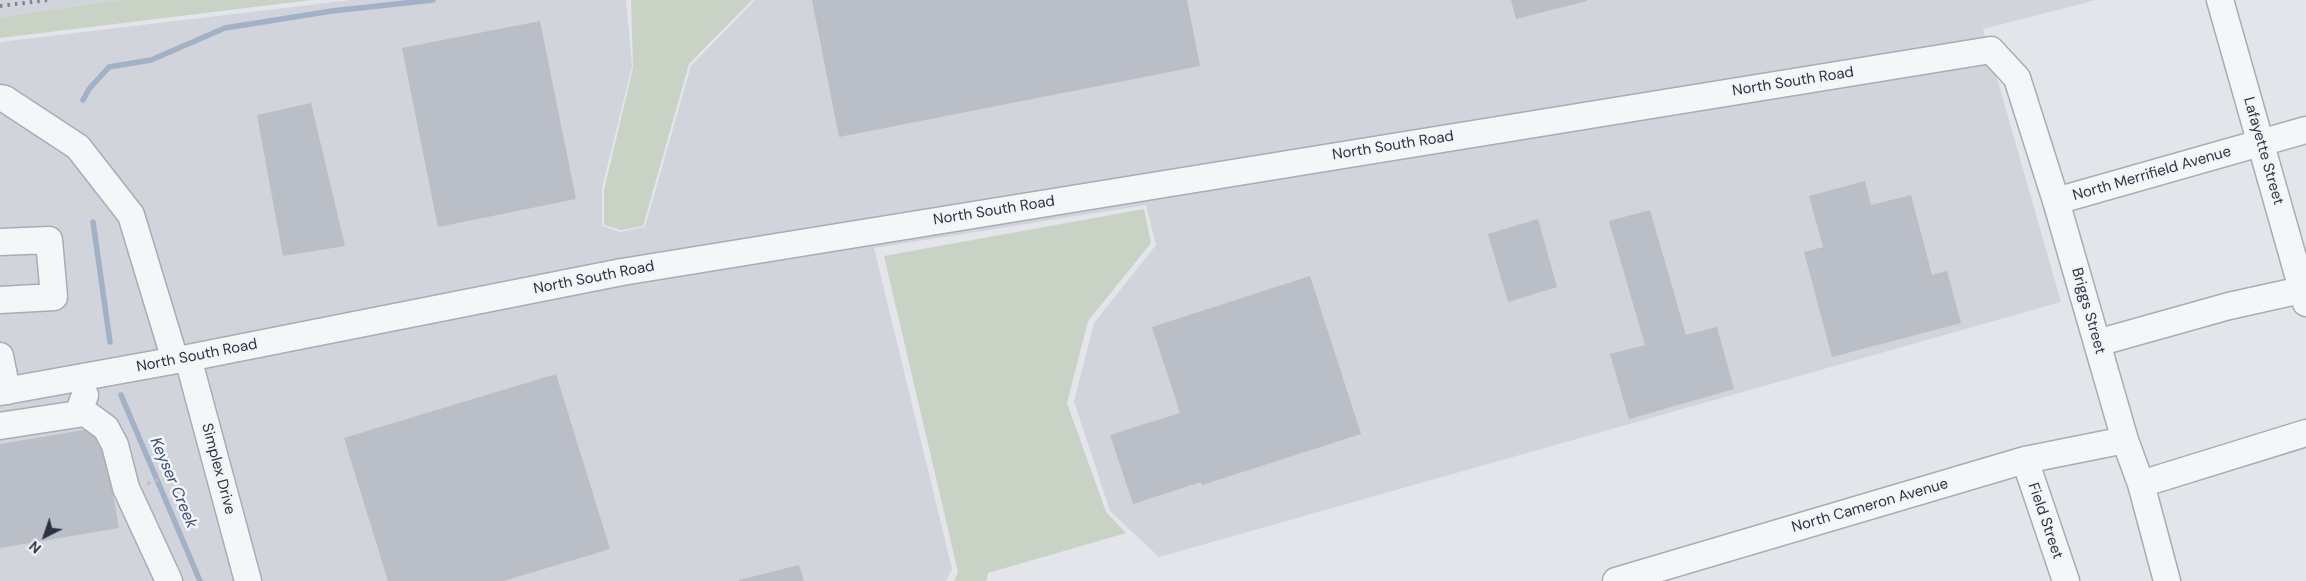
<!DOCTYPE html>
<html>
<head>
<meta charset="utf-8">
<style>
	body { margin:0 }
	#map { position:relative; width:2306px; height:581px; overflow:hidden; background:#e3e5ea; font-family:"DM Sans",sans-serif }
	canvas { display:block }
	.north { position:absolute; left:20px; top:511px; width:50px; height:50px; -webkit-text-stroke:4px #f2f4f7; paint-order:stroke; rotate:221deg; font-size:14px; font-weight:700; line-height:20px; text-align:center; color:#2c3340 }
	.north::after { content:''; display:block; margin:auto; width:18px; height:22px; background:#2c3340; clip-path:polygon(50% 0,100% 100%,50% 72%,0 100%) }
</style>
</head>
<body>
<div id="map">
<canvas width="2306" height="581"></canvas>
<div class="north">N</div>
</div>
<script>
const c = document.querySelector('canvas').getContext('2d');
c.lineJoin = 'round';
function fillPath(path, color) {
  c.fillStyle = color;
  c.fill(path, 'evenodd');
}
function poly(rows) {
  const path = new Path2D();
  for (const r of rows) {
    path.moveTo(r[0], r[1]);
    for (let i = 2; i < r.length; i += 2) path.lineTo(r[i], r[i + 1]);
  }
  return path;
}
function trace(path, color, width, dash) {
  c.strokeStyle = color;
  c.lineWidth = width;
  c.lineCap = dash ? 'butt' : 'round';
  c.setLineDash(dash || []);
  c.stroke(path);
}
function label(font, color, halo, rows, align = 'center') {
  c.font = font + ' "DM Sans",sans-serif';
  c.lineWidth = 5;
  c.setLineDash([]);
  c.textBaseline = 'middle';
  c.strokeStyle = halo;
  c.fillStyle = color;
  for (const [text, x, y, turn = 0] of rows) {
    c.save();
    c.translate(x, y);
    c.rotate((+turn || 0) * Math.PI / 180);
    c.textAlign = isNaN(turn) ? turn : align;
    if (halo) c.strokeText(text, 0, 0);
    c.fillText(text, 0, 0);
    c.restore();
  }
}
fillPath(poly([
	[0,0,119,0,0,17],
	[351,0,626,0,632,66,602,188,602,226,620,232,645,227,691,66,755,0,2096,0,1983,29,2061,302,1159,557,1110,511,1074,401,1094,323,1156,245,1146,205,874,248,952,569,946,581,0,581,0,42]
]), '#d1d4db');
fillPath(poly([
	[119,0,312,0,0,38,0,17],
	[631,0,752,0,689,64,643,226,621,230,604,225,604,190,633,68],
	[1144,209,1151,243,1088,321,1067,403,1106,512,1126,533,988,573,986,581,954,581,958,572,884,256]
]), '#c8d3c5');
trace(poly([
	[83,100,89,89,109,67,151,60,225,28,332,11,433,0],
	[93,222,110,342],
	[121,395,200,581]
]), '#a1b2c6', 5.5);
fillPath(poly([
	[812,0,1187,0,1200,66,839,137],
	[1511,0,1587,0,1587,1,1516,19],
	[540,21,576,199,438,227,402,48],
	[311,103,345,246,283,256,257,115],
	[1865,181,1871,205,1911,195,1932,275,1947,271,1961,323,1832,357,1804,252,1823,247,1809,196],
	[1650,210,1686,335,1717,327,1734,389,1629,419,1610,354,1645,345,1609,221],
	[1538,219,1557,287,1508,302,1488,234],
	[1310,276,1361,434,1202,485,1201,482,1133,504,1110,435,1180,413,1152,327],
	[556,374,610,549,504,581,388,581,344,438],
	[101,427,119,528,0,548,0,444],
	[799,565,804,581,739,581,739,580]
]), '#babec6');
const minor = poly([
	[2220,0,2306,303],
	[0,98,5,99,78,147,131,215,175,360],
	[2056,201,2306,130],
	[0,242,49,240,54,297,0,300],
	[2097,343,2229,306,2306,289],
	[0,356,7,391],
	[188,358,248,581],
	[0,392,188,358,622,272,1991,50,2017,78,2056,201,2125,440,2141,484,2167,581],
	[80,409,106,428,115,445,126,488,169,581],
	[0,426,78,414,85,395],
	[2025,460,2066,581],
	[2141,484,2306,433],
	[1616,581,2025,460,2125,440]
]);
trace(minor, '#a8acb4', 29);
trace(poly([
	[147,484,162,478]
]), '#bdbfc4', 3, [4, 4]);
trace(minor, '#f5f6f8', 26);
trace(poly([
	[0,6,48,0]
]), '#7d8492', 4, [2.5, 5]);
label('15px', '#2c3340', '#f2f4f7', [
	["North South Road",1793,82,-9],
	["North South Road",1393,146,-9],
	["Lafayette Street",2263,151,74],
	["North Merrifield Avenue",2152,174,-16],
	["North South Road",994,211,-9],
	["North South Road",594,278,-11],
	["Briggs Street",2088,311,74],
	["North South Road",197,356,-11],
	["Simplex Drive",218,469,75],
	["North Cameron Avenue",1870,506,-16],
	["Field Street",2045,521,71]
]);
label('italic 16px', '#395071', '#f2f4f7', [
	["Keyser Creek",173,483,67]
]);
</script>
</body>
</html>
